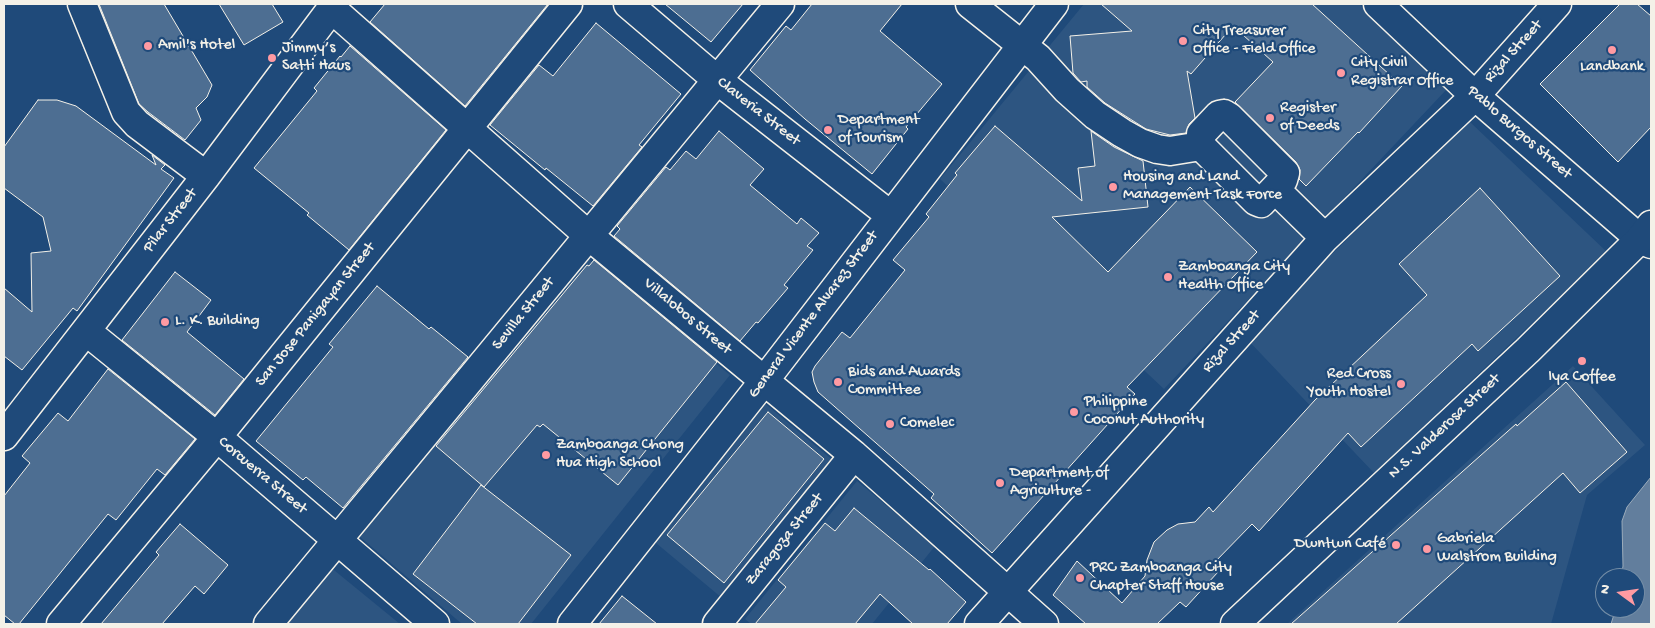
<!DOCTYPE html>
<html>
<head>
<meta charset="utf-8">
<style>
	body { margin:0 }
	#map { position:relative; width:1655px; height:628px; overflow:hidden; background:#1f4a7a; font-family:"Gochi Hand",sans-serif }
	canvas { display:block }
	.frame { position:absolute; inset:0; border:5px solid #f4f1e8; pointer-events:none }
	.north { position:absolute; left:1595px; top:568px; width:50px; height:50px; box-sizing:border-box; background:#1f4a7a; border:1px solid #748da6; border-radius:50%; rotate:284deg; font-size:14px; font-weight:700; line-height:20px; text-align:center; color:#f4f1e8 }
	.north::after { content:''; display:block; margin:auto; width:18px; height:22px; background:#ff9aa2; clip-path:polygon(50% 0,100% 100%,50% 72%,0 100%) }
</style>
</head>
<body>
<div id="map">
<canvas width="1655" height="628"></canvas>
<div class="frame"></div>
<div class="north">N</div>
</div>
<script>
const c = document.querySelector('canvas').getContext('2d');
c.lineJoin = 'round';
function fillPath(path, color) {
  c.fillStyle = color;
  c.fill(path, 'evenodd');
}
function poly(rows) {
  const path = new Path2D();
  for (const r of rows) {
    path.moveTo(r[0], r[1]);
    for (let i = 2; i < r.length; i += 2) path.lineTo(r[i], r[i + 1]);
  }
  return path;
}
function trace(path, color, width, dash) {
  c.strokeStyle = color;
  c.lineWidth = width;
  c.lineCap = dash ? 'butt' : 'round';
  c.setLineDash(dash || []);
  c.stroke(path);
}
function label(font, color, halo, rows, align = 'center') {
  c.font = font + ' "Gochi Hand",sans-serif';
  c.lineWidth = 4.5;
  c.setLineDash([]);
  c.textBaseline = 'middle';
  c.strokeStyle = halo;
  c.fillStyle = color;
  for (const [text, x, y, turn = 0] of rows) {
    c.save();
    c.translate(x, y);
    c.rotate((+turn || 0) * Math.PI / 180);
    c.textAlign = isNaN(turn) ? turn : align;
    if (halo) c.strokeText(text, 0, 0);
    c.fillText(text, 0, 0);
    c.restore();
  }
}
fillPath(poly([
	[1084,4,1359,4,1447,89,1164,389,940,179],
	[1470,122,1607,252,1374,473,1245,337],
	[587,258,730,375,531,624,462,624,359,536],
	[1573,366,1645,445,1587,495,1551,624,1287,624],
	[762,401,835,462,722,598,650,538],
	[857,481,935,546,872,624,751,624,745,619],
	[329,566,400,624,278,624]
]), '#2d5581');
const water = poly([
	[1651,477,1651,624,1611,624,1616,608,1635,608,1635,578,1621,578,1623,566,1622,521,1627,507,1651,477]
]);
fillPath(water, '#627e9d');
trace(water, '#9cacbb', 1);
const building = poly([
	[99,4,164,4,212,85,207,97,196,108,201,120,185,140,148,112,139,104,99,4],
	[219,4,272,4,283,22,244,45,219,4],
	[385,4,548,4,465,106,370,22,385,4],
	[665,4,743,4,711,42,665,4],
	[812,4,902,4,880,31,942,84,906,127,908,129,872,174,805,119,750,70,786,26,791,30,812,4],
	[1101,4,1312,4,1402,86,1359,133,1358,132,1306,186,1299,179,1300,170,1296,162,1235,102,1273,62,1233,26,1191,74,1187,71,1195,118,1189,124,1186,133,1170,135,1146,129,1105,103,1087,87,1087,81,1081,82,1073,73,1070,36,1132,31,1101,4],
	[1620,4,1637,4,1651,16,1651,127,1618,162,1540,84,1620,4],
	[596,23,681,94,639,145,642,147,593,206,546,168,545,170,490,125,539,65,553,76,596,23],
	[350,46,446,130,349,250,307,215,309,213,254,168,317,91,314,88,340,56,341,57,350,46],
	[38,100,57,100,76,106,156,165,152,155,165,165,161,169,174,178,77,311,73,308,22,370,4,356,4,288,32,312,31,253,51,251,43,217,4,188,4,147,38,100],
	[995,126,1082,201,1078,168,1095,166,1091,131,1114,147,1143,161,1148,207,1052,217,1108,272,1190,187,1257,252,1127,387,1135,394,992,553,931,498,934,494,818,392,814,382,812,372,815,366,842,332,850,338,905,270,893,260,929,217,926,214,957,175,955,173,995,126],
	[719,131,764,169,750,185,797,224,801,218,819,233,807,246,813,250,784,285,788,288,758,323,756,322,740,341,614,236,620,229,617,226,666,167,670,170,686,151,696,159,719,131],
	[1480,188,1560,276,1478,351,1472,344,1361,447,1348,433,1259,531,1252,524,1211,566,1218,572,1186,607,1180,602,1157,624,1086,624,1053,595,1077,561,1122,603,1145,576,1147,560,1154,542,1167,530,1178,524,1195,522,1209,507,1213,512,1315,400,1427,295,1399,264,1480,188],
	[594,260,717,362,618,485,543,424,540,427,537,425,484,487,436,446,587,265,589,266,594,260],
	[175,272,211,300,187,332,244,379,215,415,122,340,175,272],
	[377,286,429,329,431,327,468,357,343,508,306,477,303,480,256,441,333,347,329,344,377,286],
	[108,369,195,439,165,475,157,469,116,520,108,514,19,624,15,624,4,615,4,496,30,463,22,456,58,413,68,421,108,369],
	[1566,382,1627,452,1580,493,1563,473,1396,624,1291,624,1516,424,1517,426,1566,382],
	[768,412,824,459,724,583,667,535,768,412],
	[481,485,571,555,518,624,477,624,413,574,481,485],
	[854,508,929,570,930,569,966,602,947,624,913,624,880,594,855,624,755,624,786,587,778,580,825,523,835,531,854,508],
	[180,524,228,565,204,594,195,586,162,624,101,624,159,555,156,552,180,524],
	[622,596,657,624,599,624,622,596]
]);
fillPath(building, '#4d6e92');
trace(building, '#f4f1e8', 1);
const minor = poly([
	[82,4,126,112,137,124,206,176],
	[628,4,716,79,890,215],
	[970,4,1038,58,1067,90,1095,115,1122,133,1140,143,1157,149,1170,151,1201,146],
	[1378,4,1475,96,1640,239,1651,244],
	[332,9,588,235,854,455,1044,624],
	[1224,114,1229,117,1285,173,1283,180,1261,203,1256,201,1201,146,1201,134,1219,115,1224,114],
	[1275,189,1325,238],
	[86,331,217,437,435,624],
	[4,436,206,176,335,4],
	[61,624,217,437,568,4],
	[268,624,780,4],
	[572,624,764,381,1054,4],
	[717,624,854,455],
	[979,624,1325,238,1475,96,1557,4]
]);
const major = poly([
	[1235,624,1528,350,1640,239,1651,225]
]);
trace(minor, '#f4f1e8', 31);
trace(major, '#f4f1e8', 31);
trace(minor, '#1f4a7a', 28);
trace(major, '#1f4a7a', 28);
for (const [x, y, r, color] of [
	[1183,41,5,"#ff9aa2"],
	[148,46,5,"#ff9aa2"],
	[1612,50,5,"#ff9aa2"],
	[272,58,5,"#ff9aa2"],
	[1341,73,5,"#ff9aa2"],
	[1270,118,5,"#ff9aa2"],
	[828,130,5,"#ff9aa2"],
	[1113,187,5,"#ff9aa2"],
	[1168,277,5,"#ff9aa2"],
	[165,322,5,"#ff9aa2"],
	[1582,361,5,"#ff9aa2"],
	[838,382,5,"#ff9aa2"],
	[1401,384,5,"#ff9aa2"],
	[1074,412,5,"#ff9aa2"],
	[890,424,5,"#ff9aa2"],
	[546,455,5,"#ff9aa2"],
	[1000,483,5,"#ff9aa2"],
	[1396,545,5,"#ff9aa2"],
	[1427,549,5,"#ff9aa2"],
	[1080,578,5,"#ff9aa2"]
]) {
  const dot = new Path2D();
  dot.arc(x, y, r, 0, 2 * Math.PI);
  c.fillStyle = color;
  c.fill(dot);
  trace(dot, '#1f4a7a', 2);
}
label('16px', '#f4f1e8', '#1f4a7a', [
	["City Treasurer",1193,32],
	["Office - Field Office",1193,50],
	["Amil's Hotel",158,46],
	["Jimmy’s",282,49],
	["Satti Haus",282,67],
	["City Civil",1351,64],
	["Registrar Office",1351,82],
	["Landbank",1612,68,"center"],
	["Register",1280,109],
	["of Deeds",1280,127],
	["Department",838,121],
	["of Tourism",838,139],
	["Housing and Land",1123,178],
	["Management Task Force",1123,196],
	["Zamboanga City",1178,268],
	["Health Office",1178,286],
	["L. K. Building",175,322],
	["Bids and Awards",848,373],
	["Committee",848,391],
	["Red Cross",1391,375,"right"],
	["Youth Hostel",1391,393,"right"],
	["Iya Coffee",1582,378,"center"],
	["Philippine",1084,403],
	["Coconut Authority",1084,421],
	["Comelec",900,424],
	["Zamboanga Chong",556,446],
	["Hua High School",556,464],
	["Department of",1010,474],
	["Agriculture -",1010,492],
	["Gabriela",1437,540],
	["Walstrom Building",1437,558],
	["Dwntwn Café",1386,545,"right"],
	["PRC Zamboanga City",1090,569],
	["Chapter Staff House",1090,587]
], 'left');
label('16px', '#f4f1e8', '#1f4a7a', [
	["Rizal Street",1514,52,-48],
	["Claveria Street",758,112,38],
	["Pablo Burgos Street",1519,133,41],
	["Pilar Street",171,221,-52],
	["Sevilla Street",524,314,-51],
	["San Jose Panigayan Street",316,315,-51],
	["General Vicente Alvarez Street",814,315,-53],
	["Villalobos Street",687,317,40],
	["Rizal Street",1232,342,-48],
	["N.S. Valderosa Street",1445,427,-43],
	["Corcuerra Street",262,476,40],
	["Zaragoza Street",785,540,-51]
]);
</script>
</body>
</html>
